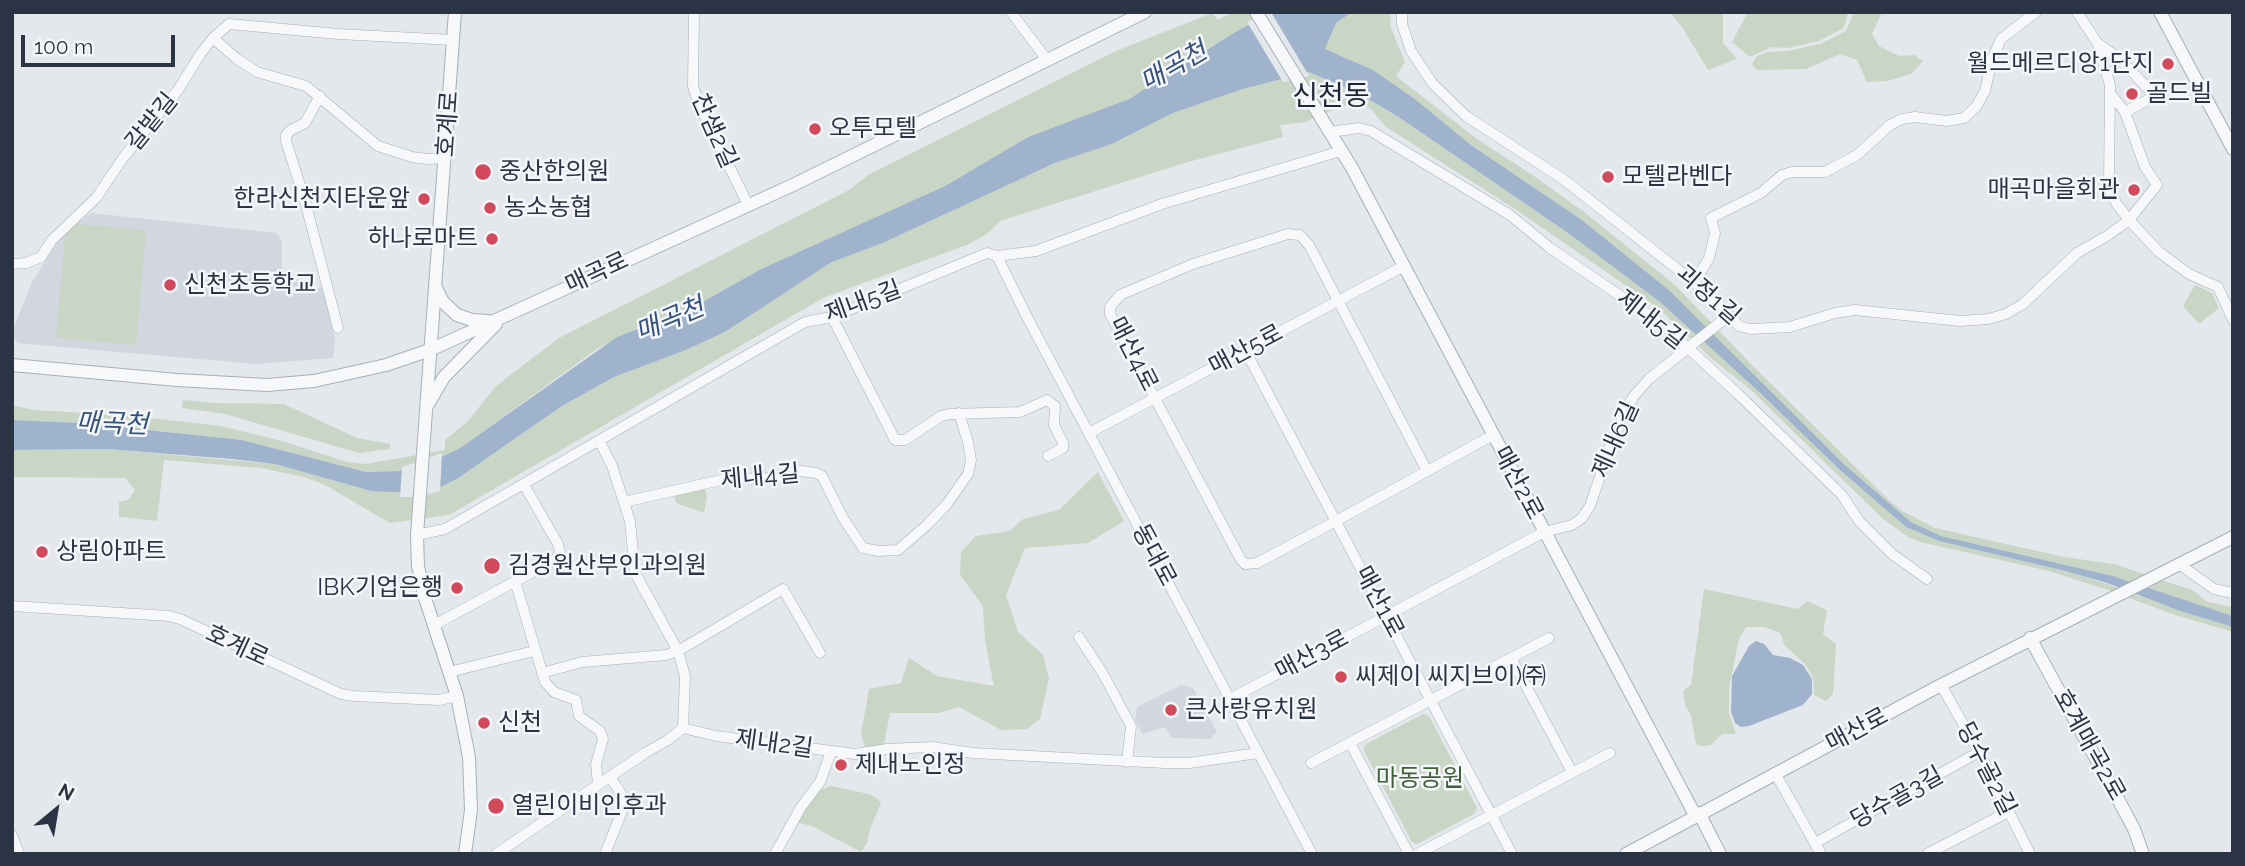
<!DOCTYPE html>
<html>
<head>
<meta charset="utf-8">
<style>
	body { margin:0 }
	#map { position:relative; width:2245px; height:866px; overflow:hidden; background:#e4e7ec; font-family:Raleway,sans-serif }
	canvas { display:block }
	.frame { position:absolute; inset:0; border:14px solid #2b3445; pointer-events:none }
	.north { position:absolute; left:21px; top:775px; width:70px; height:70px; -webkit-text-stroke:5px #f4f6f9; paint-order:stroke; rotate:30deg; font-size:19px; font-weight:700; line-height:28px; text-align:center; color:#2b3445 }
	.north::after { content:''; display:block; margin:auto; width:24px; height:32px; background:#2b3445; clip-path:polygon(50% 0,100% 100%,50% 72%,0 100%) }
	.scale { position:absolute; left:21px; top:35px; width:154px; height:32px; box-sizing:border-box; border:4px solid #2b3445; border-top:0; padding-left:9px; font-size:21px; line-height:24px; white-space:nowrap; color:#2b3445; -webkit-text-stroke:5px #f4f6f9; paint-order:stroke }
</style>
</head>
<body>
<div id="map">
<canvas width="2245" height="866"></canvas>
<div class="frame"></div>
<div class="north">N</div>
<div class="scale">100 m</div>
</div>
<script>
const c = document.querySelector('canvas').getContext('2d');
c.lineJoin = 'round';
function fillPath(path, color) {
  c.fillStyle = color;
  c.fill(path, 'evenodd');
}
function poly(rows) {
  const path = new Path2D();
  for (const r of rows) {
    path.moveTo(r[0], r[1]);
    for (let i = 2; i < r.length; i += 2) path.lineTo(r[i], r[i + 1]);
  }
  return path;
}
function trace(path, color, width, dash) {
  c.strokeStyle = color;
  c.lineWidth = width;
  c.lineCap = dash ? 'butt' : 'round';
  c.setLineDash(dash || []);
  c.stroke(path);
}
function label(font, color, halo, rows, align = 'center') {
  c.font = font + ' Raleway,"Noto Sans KR",sans-serif';
  c.lineWidth = 5;
  c.setLineDash([]);
  c.textBaseline = 'middle';
  c.strokeStyle = halo;
  c.fillStyle = color;
  for (const [text, x, y, turn = 0] of rows) {
    c.save();
    c.translate(x, y);
    c.rotate((+turn || 0) * Math.PI / 180);
    c.textAlign = isNaN(turn) ? turn : align;
    if (halo) c.strokeText(text, 0, 0);
    c.fillText(text, 0, 0);
    c.restore();
  }
}
fillPath(poly([
	[91,213,277,233,282,241,282,278,323,289,335,340,333,358,255,364,17,343,12,332,32,282,63,233],
	[1181,685,1193,688,1217,732,1210,739,1172,738,1165,727,1143,734,1135,721,1137,707]
]), '#d2d6de');
fillPath(poly([
	[1234,12,1273,12,1237,31,1129,99,1028,137,945,186,761,269,690,309,646,324,597,349,460,448,433,461,399,471,366,472,242,440,81,423,12,420,12,405,34,410,122,415,221,426,282,441,347,462,366,464,445,450,445,440,468,421,496,386,559,338,849,190,868,175,1116,51,1212,13,1218,20],
	[1352,12,1390,12,1391,28,1405,62,1396,76,1477,139,1531,174,1584,212,1675,285,1752,365,1890,501,1904,512,1935,528,2064,557,2114,564,2192,590,2208,602,2233,607,2233,616,2113,576,1941,536,1911,522,1845,465,1670,291,1582,220,1471,145,1415,99,1373,70,1325,49,1336,23],
	[1670,12,1723,12,1723,43,1737,59,1708,70,1682,27],
	[1748,12,1848,12,1844,28,1819,41,1788,48,1771,47,1750,57,1732,42],
	[1854,12,1882,12,1872,34,1879,46,1899,56,1914,55,1923,61,1911,74,1887,81,1867,82,1857,60,1840,54,1806,69,1757,70,1752,64,1757,56,1768,52,1788,51,1820,44,1846,31],
	[1309,72,1360,94,1400,118,1568,233,1660,302,1757,390,1841,471,1906,527,1939,541,2065,571,2107,584,2180,611,2233,627,2233,632,2178,616,2105,589,2049,571,1920,542,1908,537,1883,519,1751,390,1712,359,1657,307,1518,211,1386,127,1370,108,1356,104,1340,107,1305,122,1280,125,1283,137,1188,162,1000,221,987,234,969,244,823,298,449,515,390,523,325,485,304,477,261,468,164,460,157,521,119,517,119,502,128,500,135,490,125,478,12,477,12,450,107,449,275,464,371,491,434,490,457,479,562,406,614,377,686,350,725,332,832,262,883,243,1055,163,1112,144,1173,113,1243,89],
	[76,224,146,230,136,345,56,338,65,234],
	[2195,285,2212,293,2219,308,2199,324,2183,306],
	[183,400,215,403,284,404,357,438,390,444,390,449,359,453,225,414,182,408],
	[1098,472,1124,521,1088,543,1025,548,1006,595,1018,632,1043,655,1049,678,1040,719,1027,729,1001,730,959,707,938,713,890,713,884,745,865,747,861,734,869,689,901,683,909,658,937,676,994,686,985,641,983,606,960,575,961,552,976,536,1010,531,1023,519,1059,510],
	[704,486,707,496,704,513,676,503,674,493],
	[1704,589,1798,609,1807,601,1827,610,1823,634,1836,644,1833,694,1826,701,1814,695,1813,677,1805,664,1785,646,1780,633,1765,627,1746,627,1739,639,1729,688,1729,713,1736,734,1722,734,1711,745,1701,746,1696,744,1691,715,1685,705,1683,691,1691,685],
	[1423,714,1429,716,1477,808,1474,814,1417,844,1412,842,1363,749,1366,744],
	[831,786,869,794,878,799,881,803,870,829,867,843,861,852,812,826,795,822,815,792]
]), '#c9d6c5');
fillPath(poly([
	[1273,12,1352,12,1336,23,1325,49,1373,70,1415,99,1471,145,1582,220,1670,291,1845,465,1911,522,1941,536,2113,576,2233,616,2233,627,2180,611,2107,583,2065,571,1939,541,1906,527,1841,471,1757,390,1660,302,1568,233,1400,118,1360,94,1309,72,1243,89,1173,113,1112,144,1055,163,883,243,832,262,725,332,686,350,614,377,562,406,457,479,434,490,415,493,371,491,275,464,232,459,107,449,12,450,12,420,81,423,242,440,366,472,399,471,433,461,460,448,617,337,690,309,761,269,945,186,1028,137,1129,99,1237,31],
	[1756,641,1764,644,1773,655,1790,658,1803,665,1812,679,1812,694,1803,705,1749,726,1741,727,1735,723,1731,712,1732,676,1749,646]
]), '#9fb4cc');
fillPath(poly([
	[1266,12,1271,12,1309,76,1283,82,1247,22],
	[442,453,440,491,416,497,400,497,402,467]
]), '#e4e7ec');
const minor = poly([
	[694,12,693,86,698,102,748,205],
	[1011,12,1047,60],
	[1402,12,1402,24,1411,51,1433,84,1466,116,1563,179,1709,294,1739,326,1751,329,1790,327,1835,313,1855,310,1960,321,1988,319,2006,314,2023,304,2077,253,2107,236,2129,220,2157,185,2145,167,2125,112,2110,93],
	[2077,12,2098,44,2110,85,2109,185,2116,203,2129,220,2159,252,2189,274,2218,287,2233,320],
	[213,38,237,59,257,72,306,86,378,146,412,157,427,159,446,158],
	[2099,44,2120,59,2155,96,2125,112],
	[320,96,305,123,291,130,286,135,286,141,305,201,338,328],
	[1330,132,1359,128,1371,131,1510,215,1550,248,1663,325,1737,393,1842,495,1859,521,1892,554,1927,579],
	[997,256,1025,313,1312,854],
	[12,264,26,263,41,257,52,240,96,198,123,158,178,90,201,53,213,38,229,24,338,34,453,40],
	[1695,282,1709,258,1715,233,1711,218,1761,193,1782,175,1792,172,1825,172,1857,155,1890,125,1902,119,1915,117,1947,121,1964,118,1976,107,1985,91,1992,60,2001,39,2036,12],
	[832,317,895,440,905,440,941,416,951,414,1020,412,1047,400,1055,406,1054,425,1063,443,1063,448,1048,456],
	[1245,350,1512,854],
	[1089,433,1404,266],
	[600,442,612,466,630,521,635,573,678,651,685,676,683,728],
	[1427,471,1309,245,1300,235,1288,234,1193,264,1120,295,1110,307,1110,314,1241,560,1245,564,1257,563,1336,521,1493,435],
	[624,502,730,478,763,479,802,471,816,473,822,476,843,518,863,548,878,551,898,550,927,525,947,504,968,474,971,460,968,442,959,413],
	[417,535,445,529,805,322,832,317,987,253,997,256,1036,251,1162,204,1341,151],
	[2179,564,2214,589,2233,593],
	[515,581,545,682,554,692,576,700,579,716,600,731,603,739,596,764,598,785],
	[12,606,169,616,180,619,341,694,354,696,439,700,457,696],
	[434,625,555,560,560,553,558,544,524,485],
	[1079,637,1102,672,1131,726,1127,762],
	[1511,658,1572,772],
	[449,672,534,651],
	[542,673,582,662,666,655,678,651,783,589,820,653],
	[1941,685,1979,752,2030,854],
	[1230,699,1544,532,1572,525,1582,518,1590,506,1612,441,1633,397,1649,379,1728,316],
	[1350,743,1409,854],
	[1311,763,1549,638],
	[1775,773,1821,854],
	[12,835,19,854],
	[1815,843,1979,752],
	[496,854,645,753,668,740,683,728,716,736,855,754,887,749,932,747,973,753,1165,763,1189,763,1258,753],
	[605,854,626,801,610,777],
	[775,854,801,807,820,782,831,752],
	[1417,854,1610,753],
	[1927,854,2008,812]
]);
const tertiary = poly([
	[455,12,417,535,418,566,424,595,457,696,469,757,471,810,465,854],
	[1256,12,1352,168,1695,815],
	[2160,12,2233,149],
	[435,286,443,302,457,315,472,320,488,321],
	[12,365,177,380,267,385,314,381,386,365,430,350,793,185,1145,12],
	[427,406,444,377,496,324],
	[2030,638,2118,799,2134,829,2143,854],
	[1699,813,1720,854],
	[1626,854,1941,685,2233,537]
]);
trace(minor, '#a9aeb7', 11);
trace(tertiary, '#a9aeb7', 14);
trace(minor, '#f7f8fa', 10);
trace(tertiary, '#f7f8fa', 12);
for (const [x, y, r, color] of [
	[2168,64,7,"#d1495b"],
	[2132,94,7,"#d1495b"],
	[815,129,7,"#d1495b"],
	[483,172,9,"#d1495b"],
	[1608,177,7,"#d1495b"],
	[2134,190,7,"#d1495b"],
	[424,199,7,"#d1495b"],
	[490,208,7,"#d1495b"],
	[492,239,7,"#d1495b"],
	[170,285,7,"#d1495b"],
	[42,552,7,"#d1495b"],
	[492,566,9,"#d1495b"],
	[457,588,7,"#d1495b"],
	[1341,677,7,"#d1495b"],
	[1171,710,7,"#d1495b"],
	[484,723,7,"#d1495b"],
	[841,765,7,"#d1495b"],
	[496,806,9,"#d1495b"]
]) {
  const dot = new Path2D();
  dot.arc(x, y, r, 0, 2 * Math.PI);
  c.fillStyle = color;
  c.fill(dot);
  trace(dot, '#f4f6f9', 2.5);
}
label('24px', '#2b3445', '#f4f6f9', [
	["월드메르디앙1단지",2154,64,"right"],
	["골드빌",2146,94],
	["오투모텔",829,129],
	["중산한의원",499,172],
	["모텔라벤다",1622,177],
	["매곡마을회관",2120,190,"right"],
	["한라신천지타운앞",410,199,"right"],
	["농소농협",504,208],
	["하나로마트",478,239,"right"],
	["신천초등학교",184,285],
	["상림아파트",56,552],
	["김경원산부인과의원",508,566],
	["IBK기업은행",443,588,"right"],
	["씨제이 씨지브이)㈜",1355,677],
	["큰사랑유치원",1185,710],
	["신천",498,723],
	["제내노인정",855,765],
	["열린이비인후과",512,806]
], 'left');
label('24px', '#2b3445', '#f4f6f9', [
	["갈밭길",152,122,-51],
	["호계로",448,124,-86],
	["찬샘2길",714,131,66],
	["매곡로",597,273,-25],
	["괴정1길",1708,295,41],
	["제내5길",863,302,-20],
	["제내5길",1651,320,38],
	["매산5로",1246,350,-28],
	["매산4로",1133,354,63],
	["제내6길",1616,440,-66],
	["제내4길",760,477,-5],
	["매산2로",1518,483,62],
	["동대로",1154,555,62],
	["매산1로",1379,602,62],
	["호계로",237,646,25],
	["매산3로",1312,655,-28],
	["매산로",1857,730,-28],
	["제내2길",774,744,8],
	["호계매곡2로",2089,745,61],
	["당수골2길",1986,769,63],
	["당수골3길",1897,798,-29]
]);
label('24px', '#3f6138', '#f4f6f9', [
	["마동공원",1420,779]
]);
label('italic 26px', '#34527a', '#f4f6f9', [
	["매곡천",1174,67,-30],
	["매곡천",670,320,-23],
	["매곡천",112,424,2]
]);
label('28px', '#1d2536', '#f4f6f9', [
	["신천동",1331,97]
]);
</script>
</body>
</html>
